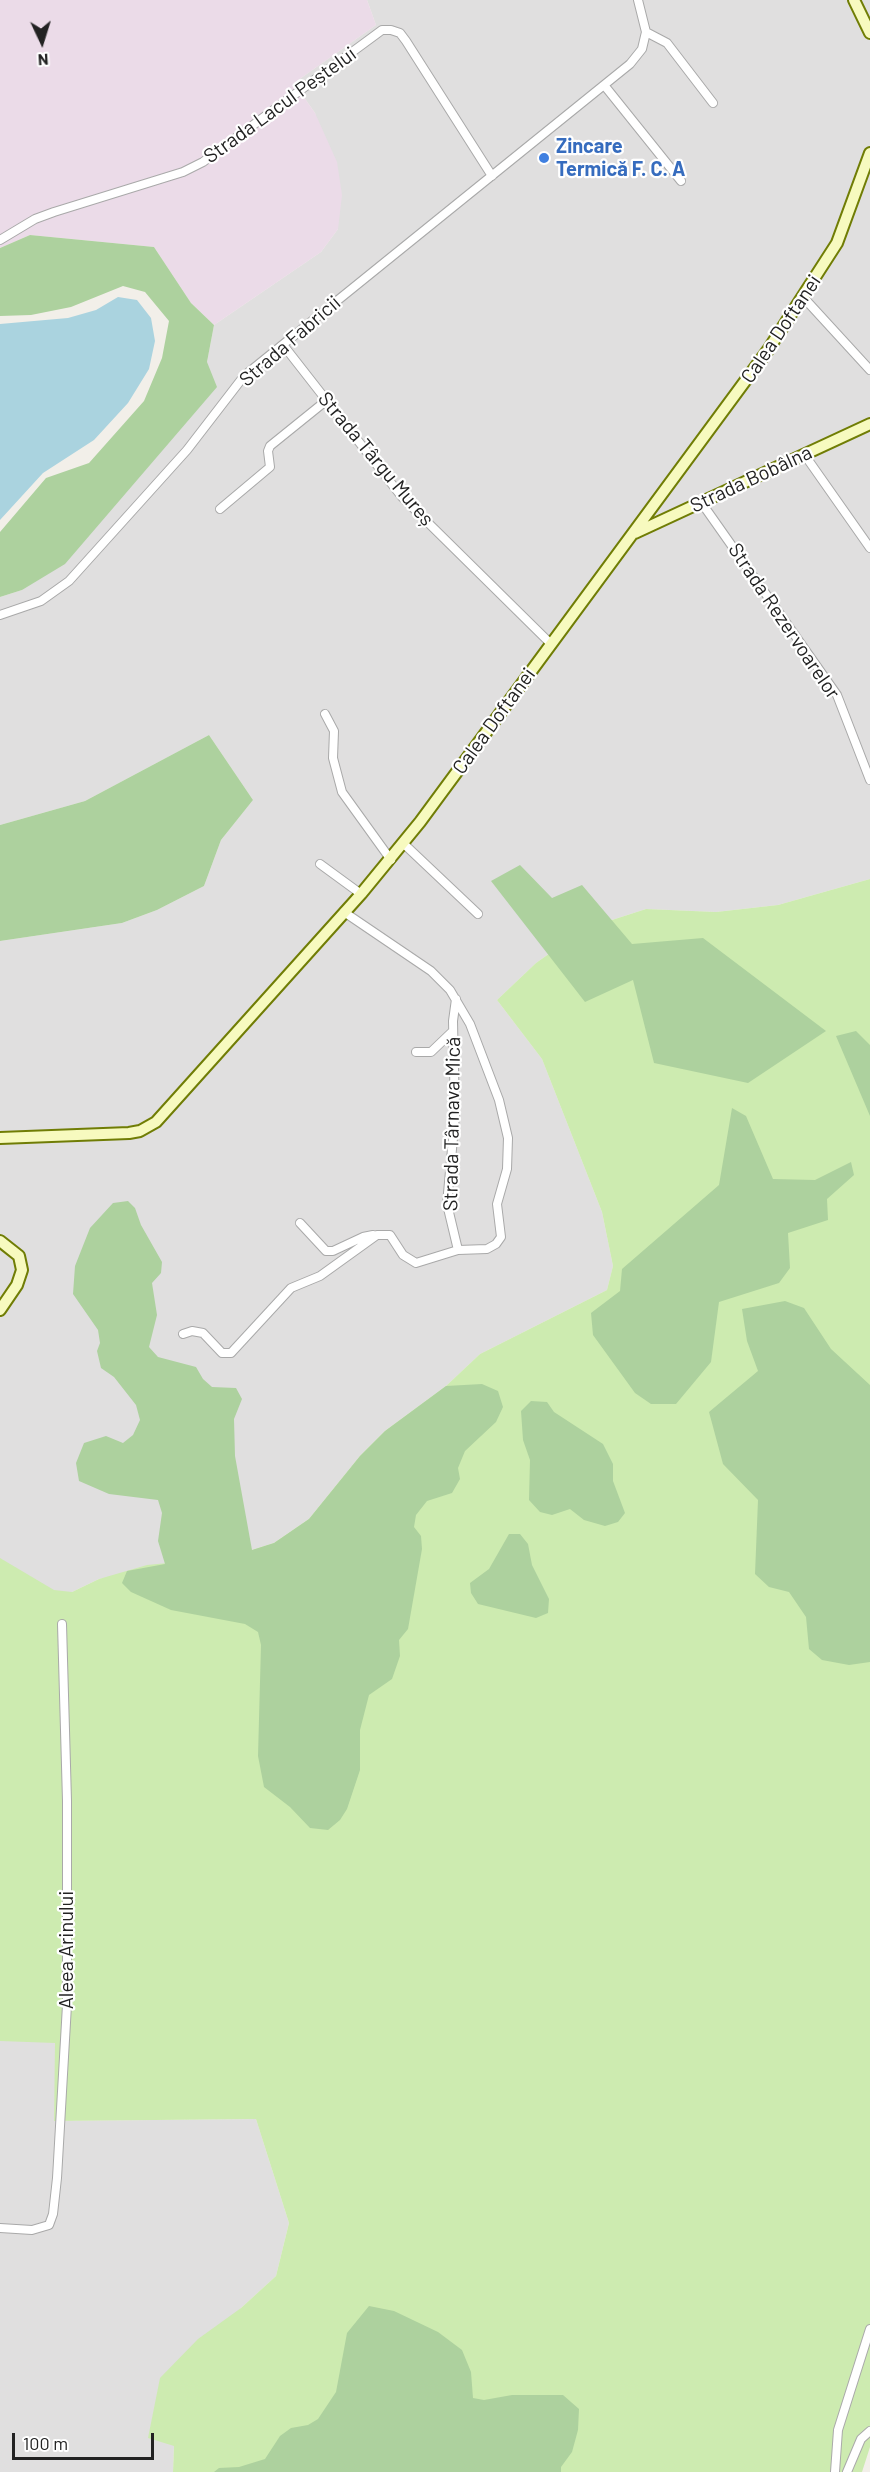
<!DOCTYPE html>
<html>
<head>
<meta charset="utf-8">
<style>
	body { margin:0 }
	#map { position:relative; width:870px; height:2472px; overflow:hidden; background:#f2efe9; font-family:Barlow,sans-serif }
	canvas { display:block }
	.north { position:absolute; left:12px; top:12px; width:60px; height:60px; -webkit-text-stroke:4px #fff; paint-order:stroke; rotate:176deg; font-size:16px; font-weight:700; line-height:24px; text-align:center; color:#222 }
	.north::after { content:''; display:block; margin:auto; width:21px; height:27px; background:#222; clip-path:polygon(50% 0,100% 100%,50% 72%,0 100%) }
	.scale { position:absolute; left:12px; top:2433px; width:142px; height:27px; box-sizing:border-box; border:3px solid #222; border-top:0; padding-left:8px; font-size:18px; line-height:21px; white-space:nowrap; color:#222; -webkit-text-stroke:4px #fff; paint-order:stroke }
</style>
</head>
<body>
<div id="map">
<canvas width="870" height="2472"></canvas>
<div class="north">N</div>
<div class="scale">100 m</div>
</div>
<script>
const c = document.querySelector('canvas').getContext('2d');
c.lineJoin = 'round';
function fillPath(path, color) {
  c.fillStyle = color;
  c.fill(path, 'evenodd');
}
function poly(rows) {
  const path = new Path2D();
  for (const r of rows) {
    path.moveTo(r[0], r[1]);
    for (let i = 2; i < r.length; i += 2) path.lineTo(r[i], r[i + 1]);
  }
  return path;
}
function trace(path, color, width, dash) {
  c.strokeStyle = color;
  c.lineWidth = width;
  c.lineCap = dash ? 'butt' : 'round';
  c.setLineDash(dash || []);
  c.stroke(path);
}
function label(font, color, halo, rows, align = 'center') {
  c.font = font + ' Barlow,sans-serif';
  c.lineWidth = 4.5;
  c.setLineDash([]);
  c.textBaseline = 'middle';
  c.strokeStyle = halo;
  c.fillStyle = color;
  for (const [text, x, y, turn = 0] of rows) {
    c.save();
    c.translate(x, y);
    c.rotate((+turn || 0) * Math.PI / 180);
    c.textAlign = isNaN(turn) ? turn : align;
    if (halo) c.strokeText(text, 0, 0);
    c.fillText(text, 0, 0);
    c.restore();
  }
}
fillPath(poly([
	[367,0,870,0,870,879,778,905,716,912,646,909,584,929,536,963,497,1000,542,1059,602,1212,613,1266,607,1290,480,1354,446,1386,385,1431,360,1456,309,1519,274,1543,230,1557,99,1579,72,1592,54,2121,256,2119,289,2223,276,2276,241,2308,174,2446,173,2472,0,2472,0,941,122,923,157,910,204,886,221,840,253,800,209,735,85,801,0,825,0,597,22,590,207,362,214,325,321,252,338,229,315,113,294,83,376,25]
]), '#e0dfdf');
fillPath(poly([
	[0,0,367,0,376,25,294,83,315,113,337,162,342,195,338,229,321,252,214,325,191,303,154,247,30,235,0,248]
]), '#ebdbe8');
fillPath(poly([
	[870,879,870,2447,862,2472,173,2472,174,2446,148,2438,160,2378,198,2339,241,2308,276,2276,289,2223,256,2119,54,2121,55,2043,0,2041,0,1558,54,1590,72,1592,99,1579,147,1565,230,1557,274,1543,309,1519,360,1456,385,1431,446,1386,480,1354,607,1290,613,1266,602,1212,542,1059,497,1000,536,963,584,929,646,909,716,912,778,905]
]), '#cdebb0');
fillPath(poly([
	[30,235,154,247,191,303,214,325,207,362,217,387,65,564,22,590,0,597,0,532,46,478,89,463,144,401,162,358,169,321,145,292,123,286,71,307,31,315,0,316,0,248],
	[209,735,253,800,221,840,204,886,157,910,122,923,0,941,0,825,85,801],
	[520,865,552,898,582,885,632,944,703,938,826,1031,748,1083,654,1063,633,980,585,1002,491,881],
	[856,1031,870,1045,870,1116,836,1036],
	[732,1108,746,1116,773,1179,815,1180,851,1162,854,1175,827,1199,828,1220,788,1233,790,1268,779,1283,719,1302,711,1362,676,1404,651,1404,635,1393,593,1335,591,1313,620,1291,622,1269,719,1185],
	[128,1201,135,1208,141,1225,162,1262,161,1273,152,1283,157,1315,149,1347,158,1357,196,1367,203,1379,212,1387,236,1388,242,1399,234,1419,235,1456,252,1550,274,1543,309,1519,360,1456,385,1431,446,1386,482,1384,498,1391,503,1407,496,1422,465,1451,458,1468,460,1479,452,1493,427,1501,416,1515,414,1527,421,1536,422,1549,408,1629,399,1640,400,1656,392,1679,369,1695,360,1730,360,1770,347,1809,340,1820,328,1830,310,1828,290,1807,264,1787,258,1756,261,1645,258,1632,245,1624,171,1610,131,1592,122,1583,127,1571,165,1564,158,1541,162,1513,158,1500,109,1494,79,1481,76,1463,84,1443,106,1436,123,1443,133,1435,140,1420,136,1405,114,1377,101,1368,97,1351,100,1343,98,1330,73,1294,75,1266,90,1228,113,1203],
	[785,1301,804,1308,831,1349,870,1385,870,1662,849,1665,822,1660,809,1649,806,1617,789,1592,769,1587,755,1574,758,1500,723,1464,709,1412,758,1371,747,1341,742,1309],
	[531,1401,547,1402,554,1412,603,1444,613,1464,613,1481,625,1513,618,1522,605,1526,584,1520,570,1509,552,1515,540,1512,529,1500,530,1460,523,1440,521,1411],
	[509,1534,520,1534,528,1544,532,1565,549,1599,548,1613,536,1618,478,1604,471,1593,470,1583,489,1569],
	[369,2306,394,2311,438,2332,462,2350,471,2372,473,2398,484,2400,512,2395,563,2395,579,2409,578,2430,572,2452,561,2467,561,2472,214,2472,219,2468,239,2467,265,2459,280,2436,291,2428,308,2425,318,2419,336,2392,347,2333]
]), '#add19e');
fillPath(poly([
	[118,297,137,300,151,318,155,341,149,369,128,403,94,440,43,473,0,520,0,324,68,318,96,310]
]), '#aad3df');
const minor = poly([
	[646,32,667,43,713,103],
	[604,85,681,181],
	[0,240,35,219,54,212,183,172,203,162,382,30,391,30,400,33,406,41,492,176],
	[804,298,870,370],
	[284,346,402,497,550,643],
	[804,454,870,548],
	[701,502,837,695,870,780],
	[220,509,270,467,268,451,270,446,327,400],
	[0,615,41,601,69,581,187,450,244,376,630,64,642,49,646,32,638,0],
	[325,714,334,731,333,758,342,792,391,860],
	[404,844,478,914],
	[320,864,361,894],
	[456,999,453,1021,455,1116,447,1204,458,1250],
	[416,1052,431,1052,453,1031],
	[300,1223,326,1251,333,1251,363,1237,373,1235],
	[183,1334,192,1331,203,1333,222,1353,231,1353,291,1288,320,1276,377,1235,390,1235,403,1255,416,1263,458,1250,487,1249,496,1244,501,1237,497,1204,507,1169,508,1138,499,1100,470,1024,450,990,431,971,344,912],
	[0,2228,32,2230,49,2225,53,2214,57,2178,67,2005,67,1801,62,1624],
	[835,2472,838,2430,870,2329],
	[847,2472,861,2439,870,2431]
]);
const secondary = poly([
	[854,0,870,33],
	[635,533,870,424],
	[0,1138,129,1133,140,1131,156,1122,361,894,420,822,768,350,837,243,870,153],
	[0,1241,19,1256,22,1270,17,1285,0,1310]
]);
trace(minor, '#a9a9a9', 10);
trace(secondary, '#707d05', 14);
trace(minor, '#fff', 8);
trace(secondary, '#f7fabf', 10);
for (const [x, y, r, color] of [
	[544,158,6,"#3f7fe0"]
]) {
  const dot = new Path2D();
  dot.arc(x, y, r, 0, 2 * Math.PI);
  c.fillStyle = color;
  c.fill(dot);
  trace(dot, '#fff', 2);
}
label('20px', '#222', '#fff', [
	["Strada Lacul Peștelui",280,105,-36],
	["Calea Doftanei",781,329,-56],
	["Strada Fabricii",290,341,-41],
	["Strada Târgu Mureș",376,459,50],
	["Strada Bobâlna",751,479,-25],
	["Strada Rezervoarelor",784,621,56],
	["Calea Doftanei",494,721,-54],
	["Strada Târnava Mică",452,1124,-89],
	["Aleea Arinului",66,1950,-90]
]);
label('bold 20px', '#366cbe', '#fff', [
	["Zincare",556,146],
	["Termică F. C. A",556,169]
], 'left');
</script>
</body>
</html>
